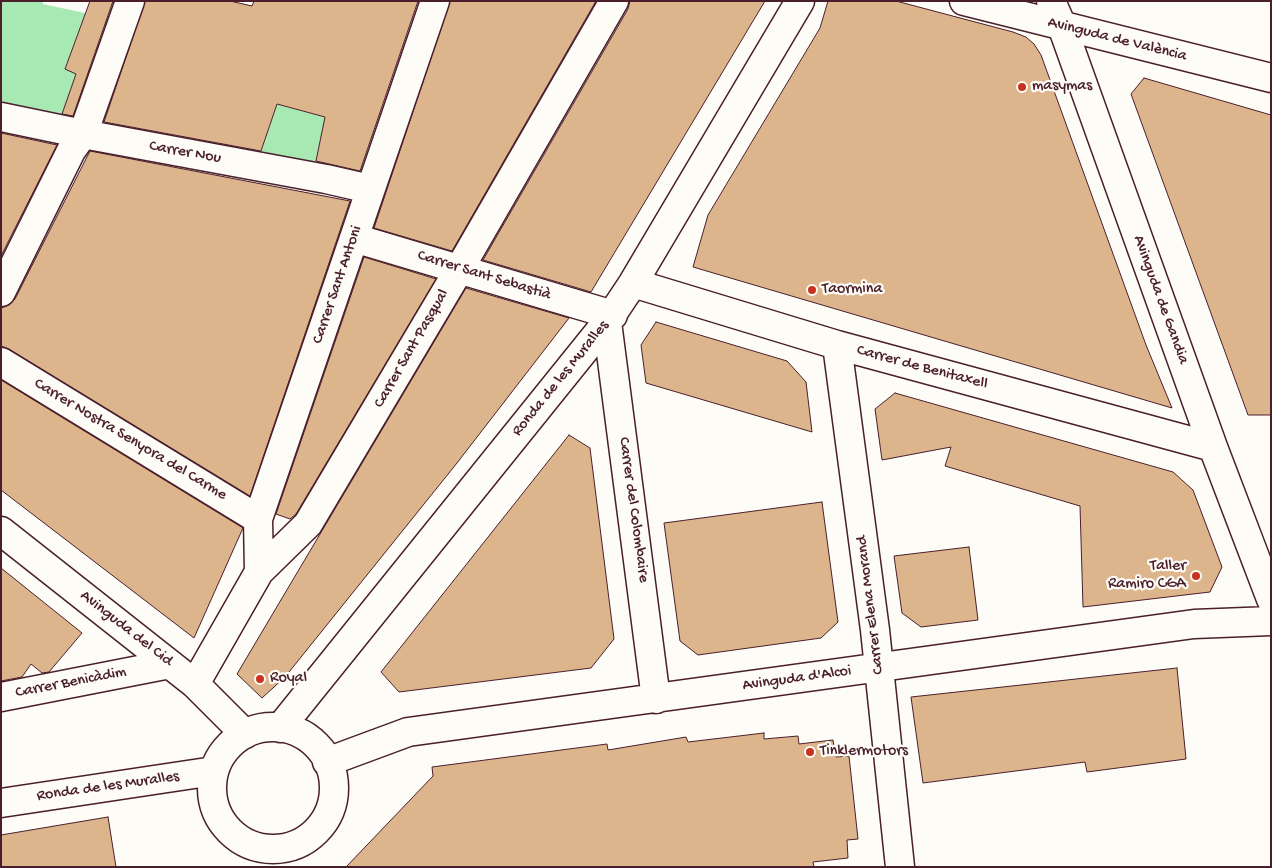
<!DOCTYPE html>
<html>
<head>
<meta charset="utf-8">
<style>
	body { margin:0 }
	#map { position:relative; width:1272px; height:868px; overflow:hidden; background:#fdfcf7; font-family:"Gochi Hand",sans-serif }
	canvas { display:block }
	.frame { position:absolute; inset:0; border:2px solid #4a1f2b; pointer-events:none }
</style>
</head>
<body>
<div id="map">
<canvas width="1272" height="868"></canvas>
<div class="frame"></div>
</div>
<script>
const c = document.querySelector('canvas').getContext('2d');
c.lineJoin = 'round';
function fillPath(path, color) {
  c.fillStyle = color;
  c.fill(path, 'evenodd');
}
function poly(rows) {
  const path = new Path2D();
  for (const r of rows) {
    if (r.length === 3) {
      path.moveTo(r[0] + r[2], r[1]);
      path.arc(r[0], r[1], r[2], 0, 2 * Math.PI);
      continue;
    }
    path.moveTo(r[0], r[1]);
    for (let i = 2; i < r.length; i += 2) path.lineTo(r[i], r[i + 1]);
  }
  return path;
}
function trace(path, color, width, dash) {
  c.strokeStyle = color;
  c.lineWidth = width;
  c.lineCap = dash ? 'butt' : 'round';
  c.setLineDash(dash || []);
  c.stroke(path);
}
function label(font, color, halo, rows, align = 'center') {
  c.font = font + ' "Gochi Hand",sans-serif';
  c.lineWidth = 4.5;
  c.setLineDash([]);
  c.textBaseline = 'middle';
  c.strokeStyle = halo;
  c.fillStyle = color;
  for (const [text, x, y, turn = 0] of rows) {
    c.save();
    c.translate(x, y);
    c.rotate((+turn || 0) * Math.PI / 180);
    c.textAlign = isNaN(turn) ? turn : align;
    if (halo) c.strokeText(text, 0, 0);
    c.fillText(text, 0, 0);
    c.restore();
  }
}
fillPath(poly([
	[1,1,43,1,43,4,117,20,114,29,84,18,65,68,76,74,62,115,1,105],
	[277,104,342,122,320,140,315,166,260,155]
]), '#a8e9b3');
const building = poly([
	[90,1,113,1,73,116,62,114,76,74,65,69,90,1],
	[145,1,230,1,252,6,254,1,418,1,360,171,316,161,325,117,277,104,261,151,104,122,145,1],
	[450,1,596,1,452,251,374,228,450,1],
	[630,1,765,1,591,292,483,260,628,9,630,1],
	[828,1,896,1,1013,32,1026,37,1034,44,1041,55,1146,345,1172,408,693,267,708,215,820,28,828,1],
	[1144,78,1271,115,1271,415,1248,415,1131,94,1144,78],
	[1,133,57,145,1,256,1,133],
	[90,151,350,201,250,496,9,349,1,346,1,308,9,305,15,299,90,151],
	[364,257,436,279,296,514,290,519,276,514,364,257],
	[466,288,569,318,457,463,285,677,262,698,237,674,466,288],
	[656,322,787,361,806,382,812,432,646,383,641,345,656,322],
	[1,380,243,528,194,638,1,490,1,380],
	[895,393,1173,472,1193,490,1222,567,1210,592,1083,607,1080,506,945,466,951,447,882,460,875,409,895,393],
	[569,435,590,448,614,639,591,668,399,692,381,672,569,435],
	[822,502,838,622,821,638,698,655,680,641,664,523,822,502],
	[969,547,978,620,921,627,902,613,894,556,969,547],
	[1,568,82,633,49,672,42,673,31,664,22,677,1,681,1,568],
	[1177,668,1186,759,1087,772,1085,762,923,783,911,697,1177,668],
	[764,733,764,739,798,736,799,744,833,740,836,757,849,756,858,839,847,840,848,858,813,862,814,867,346,867,433,776,432,767,607,744,608,750,686,737,688,742,764,733],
	[108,817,116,867,1,867,1,835,108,817]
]);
fillPath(building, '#dcb58d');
trace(building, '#4a1f2b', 1);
const minor = poly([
	[964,1,1271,78],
	[1051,1,1062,26,1213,447,1271,599],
	[1,117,83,134,326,179,370,189],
	[354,238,613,315],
	[633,283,837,345,1213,447],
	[1,292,71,151,83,134,130,1],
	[607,322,656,699],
	[837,345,875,630,900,867],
	[1,362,258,519],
	[1,531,195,684,245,734],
	[259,572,258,519,435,1],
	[195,684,259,572,308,524,460,268,614,1],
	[1,697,170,664],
	[273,788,61],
	[280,728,607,322,633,283,800,1],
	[327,762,408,732,1194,624,1271,621],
	[1,803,214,771]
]);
trace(minor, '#4a1f2b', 31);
trace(minor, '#fdfcf7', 28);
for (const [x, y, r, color] of [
	[1022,87,5,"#c8321e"],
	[812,290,5,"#c8321e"],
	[1196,576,5,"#c8321e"],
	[260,679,5,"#c8321e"],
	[810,752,5,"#c8321e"]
]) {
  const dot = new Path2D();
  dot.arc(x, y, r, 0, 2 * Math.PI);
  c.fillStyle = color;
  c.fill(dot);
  trace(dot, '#fdfcf7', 2);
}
label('16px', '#4a1f2b', '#fdfcf7', [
	["Avinguda de València",1117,40,14],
	["Carrer Nou",185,153,10],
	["Carrer Sant Sebastià",484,276,17],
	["Carrer Sant Antoni",338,285,-71],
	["Avinguda de Gandia",1160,300,70],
	["Carrer Sant Pasqual",412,349,-60],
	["Carrer de Benitaxell",922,368,15],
	["Ronda de les Muralles",561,379,-51],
	["Carrer Nostra Senyora del Carme",130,440,31],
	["Carrer del Colombaire",633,510,82],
	["Carrer Elena Morand",871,605,-97],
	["Avinguda del Cid",126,629,38],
	["Avinguda d'Alcoi",797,679,-8],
	["Carrer Benicàdim",71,683,-11],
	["Ronda de les Muralles",108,787,-8]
]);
label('16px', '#4a1f2b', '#fdfcf7', [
	["masymas",1032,87],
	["Taormina",822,290],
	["Taller",1186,567,"right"],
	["Ramiro CGA",1186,585,"right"],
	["Royal",270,679],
	["Tinklermotors",820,752]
], 'left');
</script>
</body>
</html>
